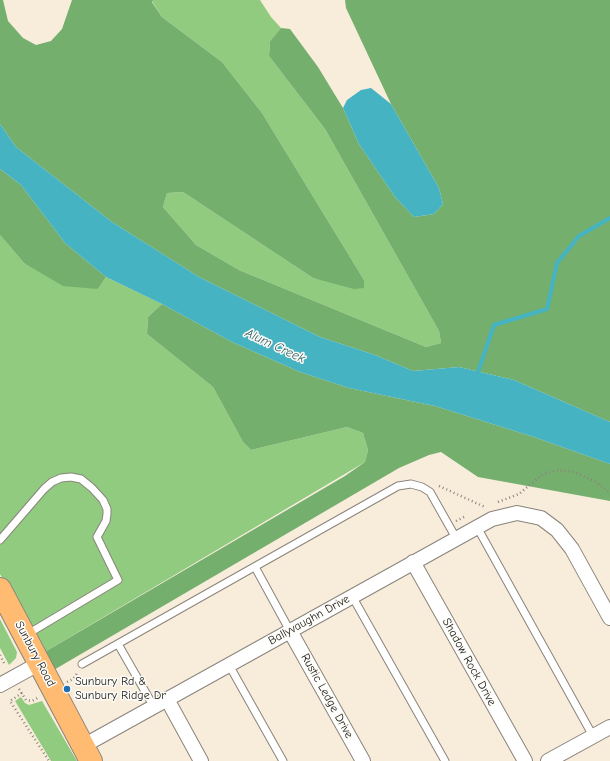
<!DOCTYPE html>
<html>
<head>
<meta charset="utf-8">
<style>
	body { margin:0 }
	canvas { display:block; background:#f8ecdb }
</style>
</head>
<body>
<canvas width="610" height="761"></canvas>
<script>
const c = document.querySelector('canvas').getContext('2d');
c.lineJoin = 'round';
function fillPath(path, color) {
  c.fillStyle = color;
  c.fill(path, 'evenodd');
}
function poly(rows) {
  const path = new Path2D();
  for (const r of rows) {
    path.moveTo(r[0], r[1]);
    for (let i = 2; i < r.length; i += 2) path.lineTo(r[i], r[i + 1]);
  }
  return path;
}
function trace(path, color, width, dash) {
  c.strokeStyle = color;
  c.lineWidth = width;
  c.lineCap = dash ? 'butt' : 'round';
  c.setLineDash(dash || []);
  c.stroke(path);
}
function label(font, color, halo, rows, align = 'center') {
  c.font = font + ' "Comic Neue",sans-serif';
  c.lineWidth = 3;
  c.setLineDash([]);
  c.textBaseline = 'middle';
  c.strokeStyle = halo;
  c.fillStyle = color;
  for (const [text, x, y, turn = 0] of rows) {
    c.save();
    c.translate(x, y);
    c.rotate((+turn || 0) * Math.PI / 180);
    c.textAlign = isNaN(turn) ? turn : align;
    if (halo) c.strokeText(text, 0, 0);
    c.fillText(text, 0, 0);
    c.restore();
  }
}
fillPath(poly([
	[153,0,260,0,271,17,281,28,270,41,269,56,325,129,439,331,441,343,426,347,239,270,196,245,163,207,167,193,183,192,313,278,364,288,364,280,262,113,222,62,162,17,152,1],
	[0,235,24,263,98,289,106,277,162,304,148,317,147,334,213,387,243,442,251,450,347,427,363,433,368,450,365,462,43,653,0,574],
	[0,619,17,652,16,658,9,665,0,648],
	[21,697,25,703,29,705,42,701,77,761,51,761,15,701]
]), '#90cb80');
fillPath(poly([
	[0,0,3,0,8,21,23,38,36,45,51,41,62,29,72,0,153,0,152,2,162,17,222,62,262,113,364,280,364,288,354,289,313,278,183,192,167,193,163,207,196,245,239,270,426,347,441,343,439,331,325,129,269,56,270,41,281,28,290,29,318,67,343,108,359,144,395,197,414,217,434,214,443,204,439,188,391,104,346,8,345,0,610,0,610,422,514,380,459,367,413,371,375,355,320,337,199,277,112,222,16,147,0,124],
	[0,169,21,185,65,243,106,277,98,289,63,286,24,263,0,235],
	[162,304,232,342,300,372,349,388,435,406,534,437,610,464,610,501,478,477,441,452,429,455,399,468,52,671,43,653,345,476,365,462,368,450,363,433,347,427,251,450,243,442,213,387,147,334,148,317]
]), '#74af6e');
fillPath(poly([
	[371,88,391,104,439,188,443,204,434,214,414,217,395,197,359,144,343,108,347,100,361,90],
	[0,124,16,147,112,222,199,277,320,337,375,355,413,371,459,367,514,380,610,422,610,464,534,437,435,406,349,388,300,372,232,342,162,304,106,277,65,243,21,185,0,169]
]), '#45b3c1');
trace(poly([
	[478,372,494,325,547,309,557,263,579,236,610,218]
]), '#45b3c1', 4);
const service = poly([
	[477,527,593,736],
	[0,540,44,489,52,482,61,478,71,477,81,479,92,488,103,500,107,509,107,514,106,521,97,537,118,580,26,635],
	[255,567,290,631],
	[352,596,445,761],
	[118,644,154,707],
	[82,664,398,486,411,484,422,487,430,492,456,538],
	[229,665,283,761]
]);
const minor = poly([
	[413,562,525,761],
	[290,631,363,761],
	[0,685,40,663],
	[167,699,201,761],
	[83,746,492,519,517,513,541,518,557,530,572,549,610,618],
	[548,761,610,727]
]);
const primary = poly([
	[0,589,91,761]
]);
trace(service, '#8a847c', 9);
trace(minor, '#8a847c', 16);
trace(primary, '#8a847c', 24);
trace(poly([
	[439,486,485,507],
	[498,502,519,494,543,474,558,470,574,472,596,482,610,493],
	[456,521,466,516],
	[0,655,5,665],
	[67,682,73,679,78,672],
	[19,689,26,700,32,701,39,697],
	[22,693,10,701,49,761]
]), '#8a847c', 2.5, [1, 3]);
trace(service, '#fff', 7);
trace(minor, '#fff', 14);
trace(primary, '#ffbb71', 22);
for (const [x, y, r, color] of [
	[67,689,4,"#1f6fb2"]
]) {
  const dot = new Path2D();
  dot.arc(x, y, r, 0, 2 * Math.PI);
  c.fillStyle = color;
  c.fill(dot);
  trace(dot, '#fdfcf7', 1.5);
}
label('12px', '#1c1c1c', '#fdfcf7', [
	["Ballyvaughn Drive",309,620,-29],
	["Sunbury Road",35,654,62],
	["Shadow Rock Drive",469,662,61],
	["Rustic Ledge Drive",327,696,61]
]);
label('12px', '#1c1c1c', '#fdfcf7', [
	["Sunbury Rd &",75,682],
	["Sunbury Ridge Dr",75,696]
], 'left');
label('italic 13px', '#2e6066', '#fdfcf7', [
	["Alum Creek",275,346,25]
]);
</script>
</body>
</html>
